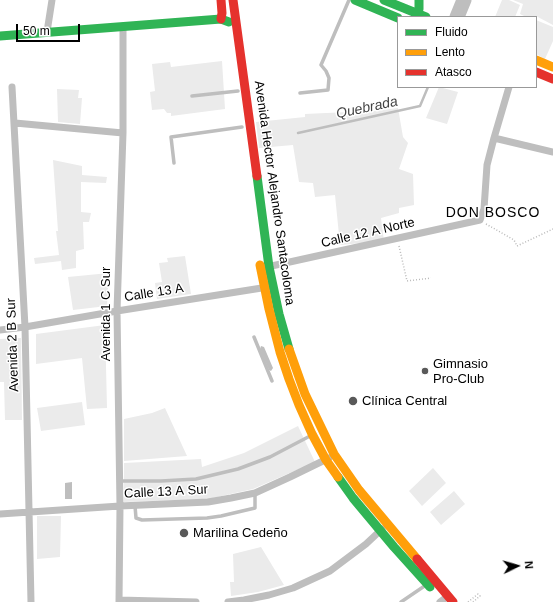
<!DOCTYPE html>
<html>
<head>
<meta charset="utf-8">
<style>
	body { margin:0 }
	#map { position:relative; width:553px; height:602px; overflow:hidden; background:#fff; font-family:Helvetica,sans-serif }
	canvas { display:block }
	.legend { position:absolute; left:397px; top:16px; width:140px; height:72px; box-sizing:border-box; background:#fff; border:1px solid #999; margin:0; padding:5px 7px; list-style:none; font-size:12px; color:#000 }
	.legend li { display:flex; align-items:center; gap:8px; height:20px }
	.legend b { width:20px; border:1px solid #999 }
	.north { position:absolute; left:497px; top:546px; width:40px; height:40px; -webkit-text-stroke:3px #fff; paint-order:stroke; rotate:85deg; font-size:11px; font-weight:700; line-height:16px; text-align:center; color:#000 }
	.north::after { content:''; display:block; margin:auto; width:14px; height:18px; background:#000; clip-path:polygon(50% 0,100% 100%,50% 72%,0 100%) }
	.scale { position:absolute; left:16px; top:24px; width:64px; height:18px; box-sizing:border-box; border:2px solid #000; border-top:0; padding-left:5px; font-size:12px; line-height:14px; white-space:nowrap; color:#000; -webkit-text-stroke:3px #fff; paint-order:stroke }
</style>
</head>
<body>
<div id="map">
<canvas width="553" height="602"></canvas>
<ul class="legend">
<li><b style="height:5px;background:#30b455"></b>Fluido</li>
<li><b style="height:5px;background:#ff9f0a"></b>Lento</li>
<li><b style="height:5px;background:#e5322d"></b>Atasco</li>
</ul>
<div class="north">N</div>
<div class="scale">50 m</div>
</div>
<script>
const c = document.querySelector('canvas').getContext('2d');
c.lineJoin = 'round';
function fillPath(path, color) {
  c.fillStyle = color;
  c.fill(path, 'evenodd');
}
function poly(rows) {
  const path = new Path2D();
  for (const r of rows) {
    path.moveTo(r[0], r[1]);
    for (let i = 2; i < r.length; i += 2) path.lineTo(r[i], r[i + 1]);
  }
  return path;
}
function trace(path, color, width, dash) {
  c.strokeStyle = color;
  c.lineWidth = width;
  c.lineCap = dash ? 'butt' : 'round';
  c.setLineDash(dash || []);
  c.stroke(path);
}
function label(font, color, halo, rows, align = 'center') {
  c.font = font + ' Helvetica,sans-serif';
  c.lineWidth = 3;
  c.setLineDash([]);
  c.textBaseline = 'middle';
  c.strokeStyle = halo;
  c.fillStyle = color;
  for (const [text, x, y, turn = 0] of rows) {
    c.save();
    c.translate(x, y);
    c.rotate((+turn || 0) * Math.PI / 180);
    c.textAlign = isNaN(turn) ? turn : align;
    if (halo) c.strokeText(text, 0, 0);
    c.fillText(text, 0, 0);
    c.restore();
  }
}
fillPath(poly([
	[502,0,509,0,520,5,515,17,495,17],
	[513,0,553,0,553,25,536,16,534,17,526,17,520,14,523,4],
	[536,20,553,27,553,41,545,59,536,54],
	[222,61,225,109,171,116,171,113,167,113,164,109,152,110,150,92,155,91,152,64,170,62,171,67],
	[439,87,458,92,447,124,426,118],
	[57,89,79,90,78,98,82,98,80,124,58,122],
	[398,108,403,137,408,143,399,169,413,174,414,205,399,208,399,213,381,218,384,241,340,245,335,195,315,197,313,183,299,182,293,145,259,148,256,122,305,117,305,114,348,112,349,114],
	[53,160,82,166,82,175,107,177,106,183,81,182,81,212,91,213,89,222,83,222,84,249,76,251,76,268,62,270,61,261,35,264,34,258,59,255,56,231,58,231],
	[185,256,191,294,157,299,155,283,162,282,159,263,168,262,167,258],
	[109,273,107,306,73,310,68,277],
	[105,325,107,408,87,409,82,358,36,364,36,334],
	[21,338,22,420,5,420,4,382,0,382,0,339],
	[82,402,85,425,41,431,37,408],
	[165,408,187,456,124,461,124,419,152,413],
	[298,426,315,462,253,489,208,499,124,502,124,463,201,459,202,467,244,453],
	[433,468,446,483,422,506,409,491],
	[454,491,465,504,441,525,430,512],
	[37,516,61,516,60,557,37,559],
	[261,547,284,585,258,592,231,596,230,582,234,582,233,554]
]), '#ebebeb');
fillPath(poly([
	[261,346,264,347,273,368,271,371,269,370,260,349],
	[72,482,72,499,65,499,65,483]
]), '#bebebe');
trace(poly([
	[298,133,420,106,428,87]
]), '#bebebe', 2.5);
trace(poly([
	[457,17,464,0]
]), '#bebebe', 15);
trace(poly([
	[486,224,514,240,517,246,553,229],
	[399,246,407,281,431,278],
	[468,602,478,594,480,596,473,602]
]), '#b9b9b9', 1.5, [1, 2]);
trace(poly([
	[300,93,328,90,329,78,326,71,321,65,349,0],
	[192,96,238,91],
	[174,163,171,137,242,127],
	[254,337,272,381],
	[119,481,161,481,196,479,238,469,270,457,310,436],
	[135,506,136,518,142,520,207,518,221,516,255,508,255,493],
	[401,602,426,585]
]), '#bebebe', 3.5);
trace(poly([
	[47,32,52,0],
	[12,87,25,327,31,602],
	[15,123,123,133],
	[494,138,553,152],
	[267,267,480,220,484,209,487,165,494,138,509,87],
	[0,330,25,327,117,311,268,287],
	[0,514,120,506,208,502,231,498,255,493,290,477,329,458],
	[119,600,196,602],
	[119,602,120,506,117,311,123,133,123,27],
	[228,602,244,600,269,595,293,588,330,571,366,544,382,529],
	[440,602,448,596]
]), '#bebebe', 7);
trace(poly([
	[355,0,398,18],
	[384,0,426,17],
	[417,17,419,9,419,0],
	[0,36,221,19,229,22],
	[257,176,269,267,279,314,289,349],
	[338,477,353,498,394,547,430,587]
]), '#30b455', 9);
trace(poly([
	[536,60,553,67],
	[260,265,269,309,280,352,289,379,299,405,312,434,326,460,338,477],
	[289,349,305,394,334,454,359,490,417,559]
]), '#ff9f0a', 9);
trace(poly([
	[221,0,222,13,221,19],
	[233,0,257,176],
	[536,72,553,79],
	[417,559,453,602]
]), '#e5322d', 9);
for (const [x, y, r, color] of [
	[425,371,4,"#595959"],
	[353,401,5,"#595959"],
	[184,533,5,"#595959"]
]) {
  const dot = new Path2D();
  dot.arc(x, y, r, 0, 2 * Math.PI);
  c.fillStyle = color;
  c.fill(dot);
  trace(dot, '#fff', 1.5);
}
label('13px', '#000', '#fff', [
	["Avenida Hector Alejandro Santacoloma",274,193,82],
	["Calle 12 A Norte",368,233,-13],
	["Calle 13 A",154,293,-9],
	["Avenida 1 C Sur",106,314,-90],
	["Avenida 2 B Sur",13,345,-92],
	["Calle 13 A Sur",166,492,-3]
]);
label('13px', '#000', '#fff', [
	["Gimnasio",433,364],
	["Pro-Club",433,379],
	["Clínica Central",362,401],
	["Marilina Cedeño",193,533]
], 'left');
label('italic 14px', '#434343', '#fff', [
	["Quebrada",367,108,-12]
]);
c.letterSpacing = '1px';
label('14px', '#000', '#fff', [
	["DON BOSCO",493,213]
]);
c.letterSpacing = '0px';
</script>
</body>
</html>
